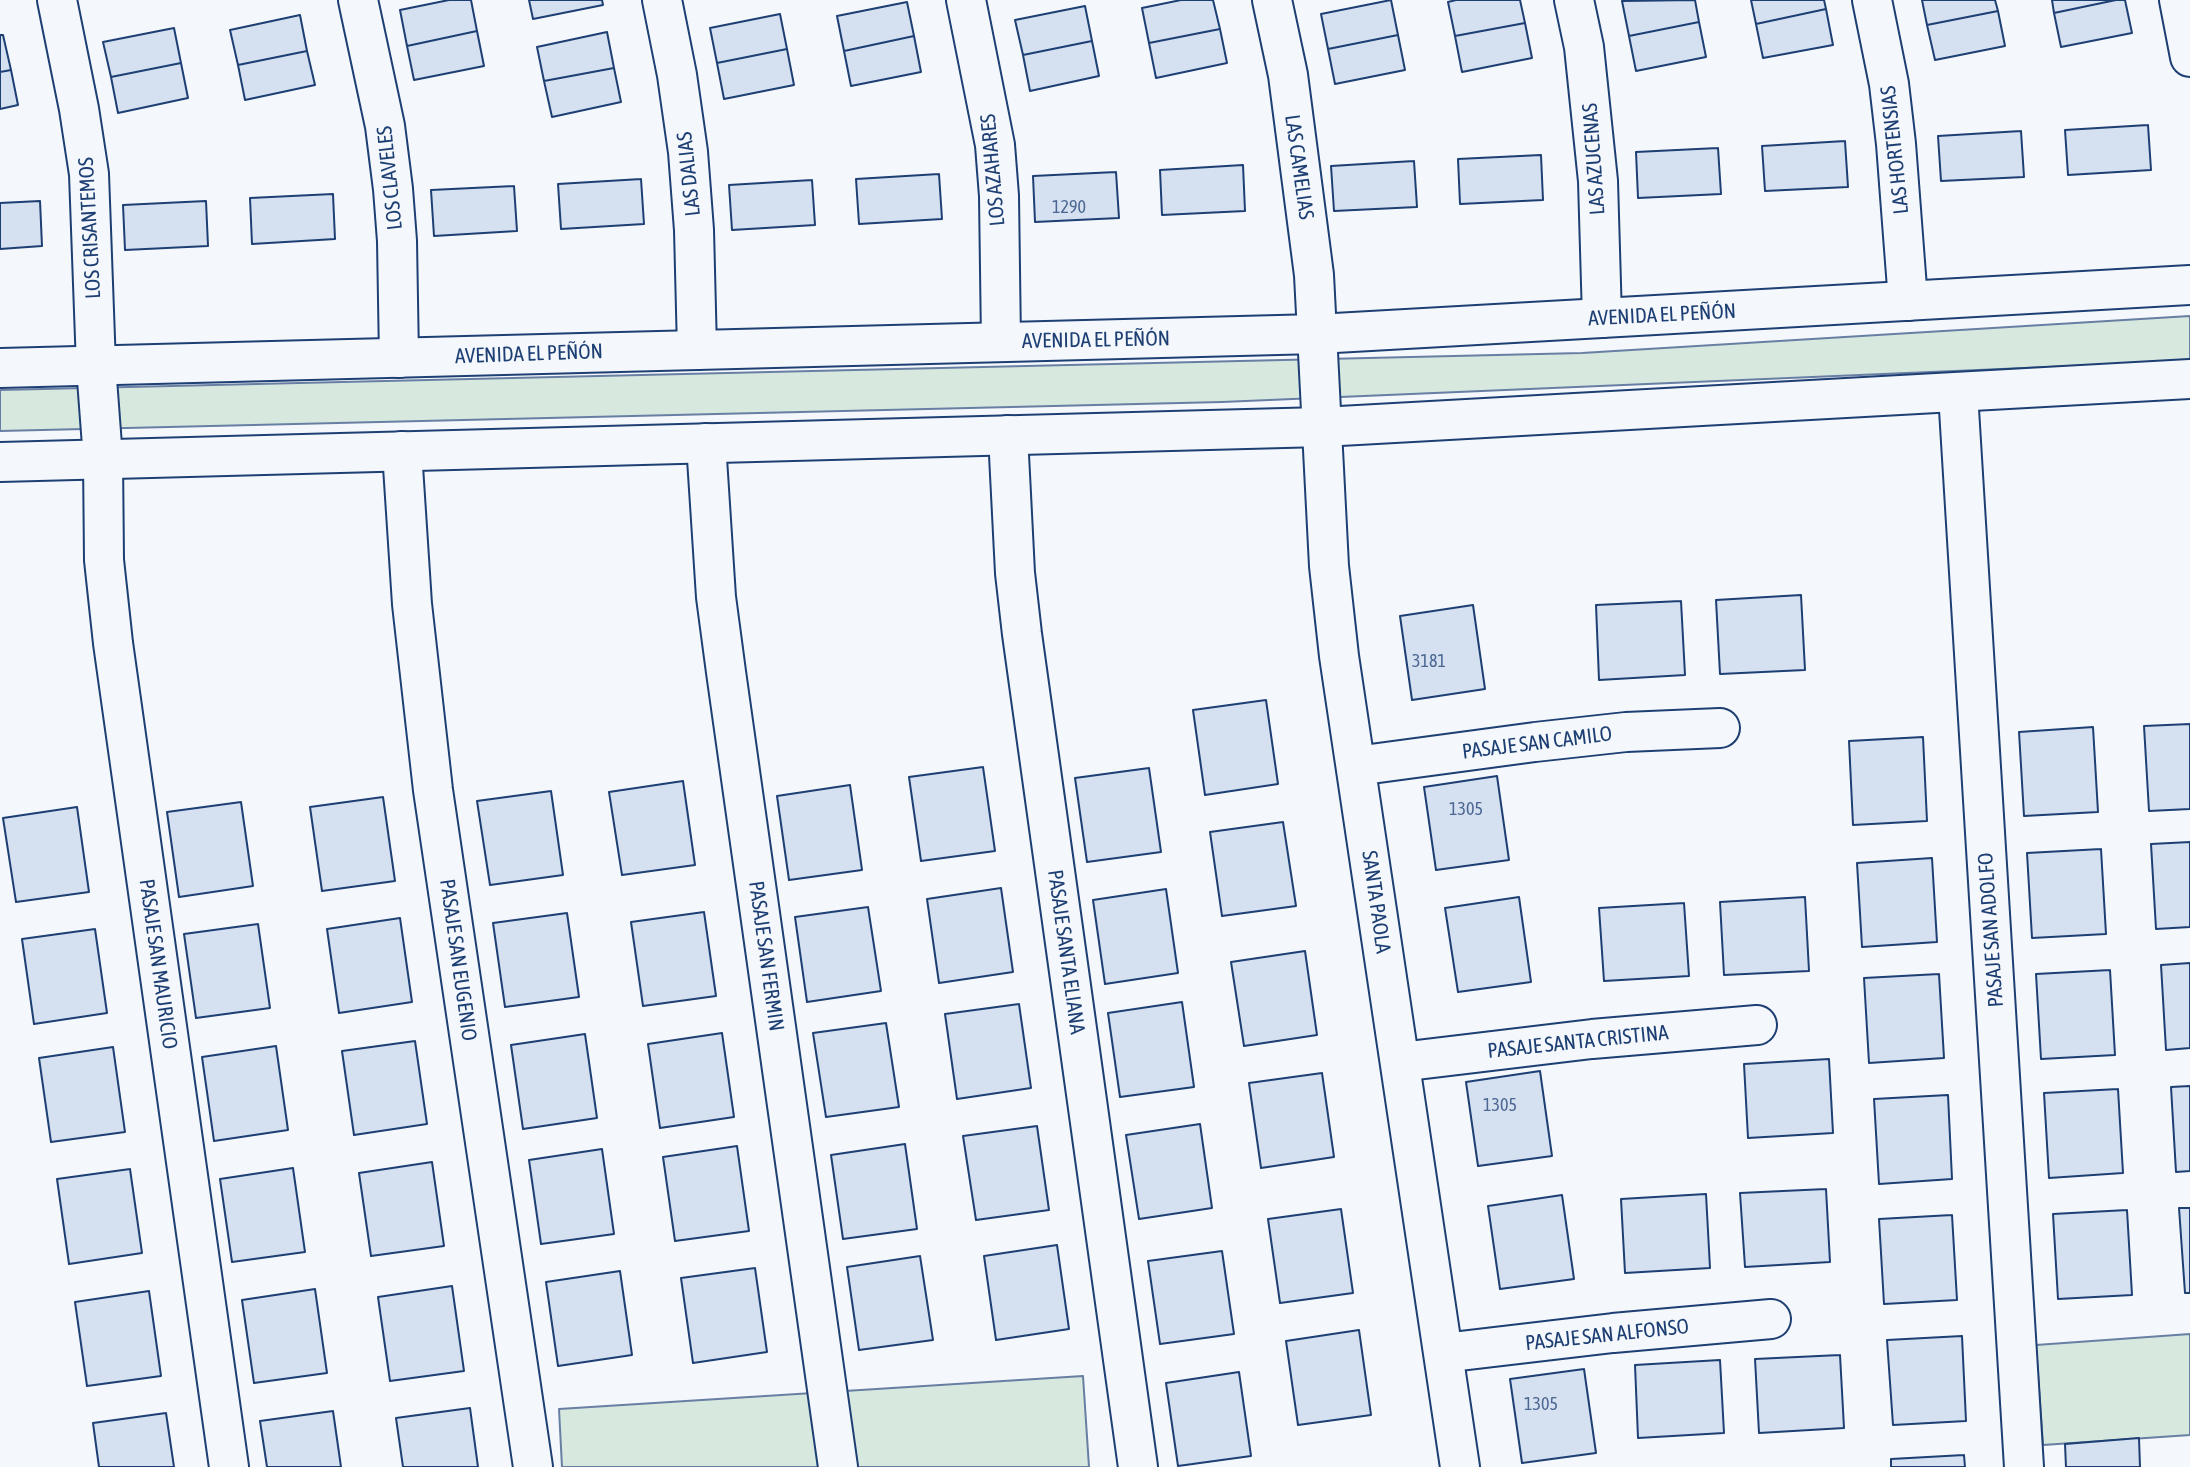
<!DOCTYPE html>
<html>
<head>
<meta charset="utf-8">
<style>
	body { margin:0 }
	canvas { display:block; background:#f4f7fb }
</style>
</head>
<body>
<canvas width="2190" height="1467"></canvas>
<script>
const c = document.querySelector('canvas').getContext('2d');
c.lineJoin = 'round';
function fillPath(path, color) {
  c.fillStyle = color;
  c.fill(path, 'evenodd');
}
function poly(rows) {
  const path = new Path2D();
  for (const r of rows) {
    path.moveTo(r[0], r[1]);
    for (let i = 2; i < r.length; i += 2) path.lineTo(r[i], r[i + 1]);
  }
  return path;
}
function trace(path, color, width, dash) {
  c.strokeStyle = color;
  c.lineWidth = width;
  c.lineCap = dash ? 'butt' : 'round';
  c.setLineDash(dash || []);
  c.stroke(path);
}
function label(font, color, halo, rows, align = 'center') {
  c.font = font + ' "Asap Condensed",sans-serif';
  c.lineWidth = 5;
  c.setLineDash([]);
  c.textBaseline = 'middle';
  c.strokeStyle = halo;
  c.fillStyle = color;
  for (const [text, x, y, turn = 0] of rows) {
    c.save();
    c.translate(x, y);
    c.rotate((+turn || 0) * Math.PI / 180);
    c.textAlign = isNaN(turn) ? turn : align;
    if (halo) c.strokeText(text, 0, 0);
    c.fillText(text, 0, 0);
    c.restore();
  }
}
const green = poly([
	[2190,316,2190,361,1222,402,0,431,0,390,1582,353,2190,316],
	[2190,1334,2190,1435,2043,1445,2036,1345,2190,1334],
	[1083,1376,1089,1467,562,1467,559,1409,1083,1376]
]);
fillPath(green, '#d7e8df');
trace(green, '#687fa3', 2);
const building = poly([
	[449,0,471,0,477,31,407,46,400,10,449,0],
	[529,0,602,0,603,5,533,19,529,0],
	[1181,0,1213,0,1220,29,1149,43,1142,8,1181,0],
	[1391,0,1398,35,1328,49,1321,14,1391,0],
	[1456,0,1520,0,1525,23,1455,36,1448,2,1456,0],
	[1695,0,1699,22,1629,36,1622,1,1695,0],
	[1751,0,1824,0,1826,9,1756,24,1751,0],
	[1922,0,1995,0,1998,11,1927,25,1922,0],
	[2052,0,2116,0,2054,13,2052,0],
	[2116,0,2125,0,2132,33,2061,47,2054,13,2116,0],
	[907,2,914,36,844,51,837,16,907,2],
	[1085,6,1092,41,1023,55,1015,20,1085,6],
	[1826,9,1833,45,1763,58,1756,24,1826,9],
	[1998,11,2005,46,1935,60,1927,25,1998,11],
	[780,14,787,49,717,63,710,28,780,14],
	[300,15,307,51,238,65,230,30,300,15],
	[1699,22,1706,57,1636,71,1629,36,1699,22],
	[1525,23,1532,58,1462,72,1455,36,1525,23],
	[174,28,181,63,111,77,103,42,174,28],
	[1220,29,1227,63,1156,78,1149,43,1220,29],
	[477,31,484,66,414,80,407,46,477,31],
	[607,32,614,68,544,81,537,47,607,32],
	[0,35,3,35,11,70,0,72,0,35],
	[1398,35,1405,70,1335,84,1328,49,1398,35],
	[914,36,921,72,851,86,844,51,914,36],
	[1092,41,1099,76,1030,91,1023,55,1092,41],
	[787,49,794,85,724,99,717,63,787,49],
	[307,51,315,85,245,100,238,65,307,51],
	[181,63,188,98,118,113,111,77,181,63],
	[614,68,621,102,552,117,544,81,614,68],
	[11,70,18,105,0,109,0,72,11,70],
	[2148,125,2151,170,2068,175,2065,130,2148,125],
	[2021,131,2024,177,1941,181,1938,136,2021,131],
	[1845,141,1848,187,1765,191,1762,146,1845,141],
	[1718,148,1721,194,1638,198,1636,152,1718,148],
	[1541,155,1543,200,1460,204,1458,159,1541,155],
	[1414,161,1417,207,1334,211,1331,166,1414,161],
	[1243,165,1245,211,1162,215,1160,170,1243,165],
	[1116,172,1119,218,1035,222,1033,176,1116,172],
	[939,174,942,219,859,224,856,179,939,174],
	[641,179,644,224,561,229,558,184,641,179],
	[812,180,815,225,732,230,729,185,812,180],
	[514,186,517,231,434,236,431,190,514,186],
	[333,194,335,239,252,244,250,198,333,194],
	[40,201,42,246,0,249,0,203,40,201],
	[206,201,208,246,125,250,123,205,206,201],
	[1801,595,1805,670,1720,674,1716,600,1801,595],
	[1681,601,1685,675,1599,680,1596,605,1681,601],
	[1473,605,1485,689,1412,700,1400,616,1473,605],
	[1266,700,1278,784,1205,795,1193,710,1266,700],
	[2190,724,2190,809,2149,811,2144,726,2190,724],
	[2093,727,2098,812,2024,816,2019,732,2093,727],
	[1923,737,1927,821,1853,825,1849,741,1923,737],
	[983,767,995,851,921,861,909,777,983,767],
	[1149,768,1161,852,1087,862,1075,778,1149,768],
	[1497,776,1509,860,1436,870,1424,787,1497,776],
	[683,781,695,865,622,875,609,792,683,781],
	[850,785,862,870,789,880,777,796,850,785],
	[551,791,563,875,490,885,477,801,551,791],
	[383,797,395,881,322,891,310,807,383,797],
	[241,802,253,886,179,897,167,812,241,802],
	[77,807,89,892,16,902,3,818,77,807],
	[1283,822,1296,906,1222,916,1210,832,1283,822],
	[2190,842,2190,927,2156,929,2151,844,2190,842],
	[2101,849,2106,934,2032,938,2027,853,2101,849],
	[1932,858,1937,942,1862,947,1857,863,1932,858],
	[1001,888,1013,972,939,983,927,899,1001,888],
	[1166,889,1178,973,1105,984,1093,900,1166,889],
	[1519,897,1531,982,1458,992,1445,908,1519,897],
	[1805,897,1809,971,1724,975,1720,902,1805,897],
	[1684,903,1689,976,1604,981,1599,908,1684,903],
	[868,907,881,991,807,1002,795,917,868,907],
	[704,912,716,996,643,1006,631,922,704,912],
	[567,913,579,997,505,1007,493,923,567,913],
	[400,918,412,1002,339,1013,327,929,400,918],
	[258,924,270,1008,196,1018,184,934,258,924],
	[95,929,107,1013,34,1024,22,939,95,929],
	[1305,951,1317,1035,1244,1046,1231,962,1305,951],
	[2190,963,2190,1048,2166,1050,2161,965,2190,963],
	[2110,970,2115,1055,2041,1059,2036,974,2110,970],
	[1939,974,1944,1058,1869,1063,1864,978,1939,974],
	[1182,1002,1194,1087,1120,1097,1108,1013,1182,1002],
	[1019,1004,1031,1088,957,1099,945,1014,1019,1004],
	[886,1023,899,1107,826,1117,813,1033,886,1023],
	[722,1033,734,1117,660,1128,648,1044,722,1033],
	[585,1034,597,1118,523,1129,511,1045,585,1034],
	[415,1041,427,1124,354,1135,342,1051,415,1041],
	[276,1046,288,1130,214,1141,202,1057,276,1046],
	[113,1047,125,1132,51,1142,39,1058,113,1047],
	[1829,1059,1833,1133,1748,1138,1744,1064,1829,1059],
	[1540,1071,1552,1156,1478,1166,1466,1082,1540,1071],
	[1322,1073,1334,1157,1261,1168,1249,1083,1322,1073],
	[2190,1086,2190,1171,2176,1172,2171,1087,2190,1086],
	[2118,1089,2123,1173,2049,1178,2044,1093,2118,1089],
	[1948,1095,1952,1179,1879,1184,1874,1099,1948,1095],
	[1200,1124,1212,1208,1139,1219,1126,1135,1200,1124],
	[1037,1126,1049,1210,976,1220,963,1136,1037,1126],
	[905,1144,917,1229,843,1239,831,1155,905,1144],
	[737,1146,749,1231,675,1241,663,1157,737,1146],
	[602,1149,614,1234,541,1244,529,1160,602,1149],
	[432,1162,444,1246,371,1256,359,1173,432,1162],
	[293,1168,305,1252,232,1262,220,1179,293,1168],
	[130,1169,142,1253,69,1264,57,1179,130,1169],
	[1826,1189,1830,1262,1745,1267,1740,1193,1826,1189],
	[1706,1194,1710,1268,1625,1273,1621,1199,1706,1194],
	[1562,1195,1574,1279,1500,1289,1488,1206,1562,1195],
	[2179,1208,2190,1208,2190,1293,2185,1293,2179,1208],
	[1341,1209,1353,1293,1280,1303,1268,1219,1341,1209],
	[2127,1210,2132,1295,2058,1299,2053,1214,2127,1210],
	[1952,1215,1957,1300,1884,1304,1879,1219,1952,1215],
	[1057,1245,1069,1329,996,1340,984,1256,1057,1245],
	[1222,1251,1234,1334,1160,1344,1148,1261,1222,1251],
	[920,1256,933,1340,859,1350,847,1267,920,1256],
	[755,1268,767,1352,693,1363,681,1278,755,1268],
	[620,1271,632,1355,558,1366,546,1282,620,1271],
	[452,1286,464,1371,390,1381,378,1297,452,1286],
	[315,1289,327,1373,254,1383,242,1300,315,1289],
	[149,1291,161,1376,87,1386,75,1302,149,1291],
	[1359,1330,1371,1415,1298,1425,1286,1341,1359,1330],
	[1962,1336,1966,1421,1893,1425,1887,1340,1962,1336],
	[1840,1355,1844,1428,1759,1433,1755,1359,1840,1355],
	[1720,1360,1724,1433,1638,1438,1635,1365,1720,1360],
	[1584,1369,1596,1453,1522,1463,1510,1379,1584,1369],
	[1239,1372,1251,1456,1178,1466,1166,1383,1239,1372],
	[470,1408,478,1467,403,1467,396,1418,470,1408],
	[333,1411,341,1467,267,1467,260,1421,333,1411],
	[166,1413,174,1467,99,1467,93,1423,166,1413],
	[2139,1438,2140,1467,2066,1467,2065,1444,2139,1438],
	[1964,1455,1965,1467,1891,1467,1891,1459,1964,1455]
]);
fillPath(building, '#d5e0f0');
trace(building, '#1d3f73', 2);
const minor = poly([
	[57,0,79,109,89,174,96,366,103,459,104,560,113,643,229,1467],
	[358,0,385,126,393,189,397,241,399,358],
	[662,0,677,75,688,152,694,230,697,350],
	[966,0,995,145,999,196,1001,342],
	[1272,0,1288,75,1314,275,1329,566,1339,656,1460,1467],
	[1574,0,1584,47,1598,181,1602,318],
	[1872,0,1889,84,1896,144,1908,301],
	[2179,0,2190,57],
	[1958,393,2024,1467],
	[1008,435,1015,573,1022,634,1138,1467],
	[706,443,716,597,726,672,838,1467],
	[402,451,412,604,433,790,533,1467],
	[1356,766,1535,742,1626,732,1720,728],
	[1400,1062,1592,1039,1757,1025],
	[1443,1353,1613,1333,1771,1319]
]);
const primary = poly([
	[0,368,1317,334,2190,285],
	[0,462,1322,427,2190,379]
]);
trace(minor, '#1d3f73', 42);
trace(primary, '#1d3f73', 42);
trace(minor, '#f4f7fb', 38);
trace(primary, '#f4f7fb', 38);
label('18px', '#4b6792', null, [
	["1290",1069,207],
	["3181",1429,661],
	["1305",1466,809],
	["1305",1500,1105],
	["1305",1541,1404]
]);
label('21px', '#1d3f73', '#f4f7fb', [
	["LAS HORTENSIAS",1895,150,-96],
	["LAS AZUCENAS",1594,159,-94],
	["LAS CAMELIAS",1299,167,82],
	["LOS AZAHARES",993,170,-95],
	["LAS DALIAS",689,174,-96],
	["LOS CLAVELES",390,178,-96],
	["LOS CRISANTEMOS",90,228,-93],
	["AVENIDA EL PEÑÓN",1662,315,-3],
	["AVENIDA EL PEÑÓN",1096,340,-1],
	["AVENIDA EL PEÑÓN",529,354,-2],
	["PASAJE SAN CAMILO",1537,743,-7],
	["SANTA PAOLA",1376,902,82],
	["PASAJE SAN ADOLFO",1991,930,-94],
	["PASAJE SANTA ELIANA",1066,952,82],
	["PASAJE SAN FERMIN",766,956,82],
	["PASAJE SAN EUGENIO",458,960,82],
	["PASAJE SAN MAURICIO",158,964,82],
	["PASAJE SANTA CRISTINA",1578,1042,-6],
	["PASAJE SAN ALFONSO",1607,1335,-6]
]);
</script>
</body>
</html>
